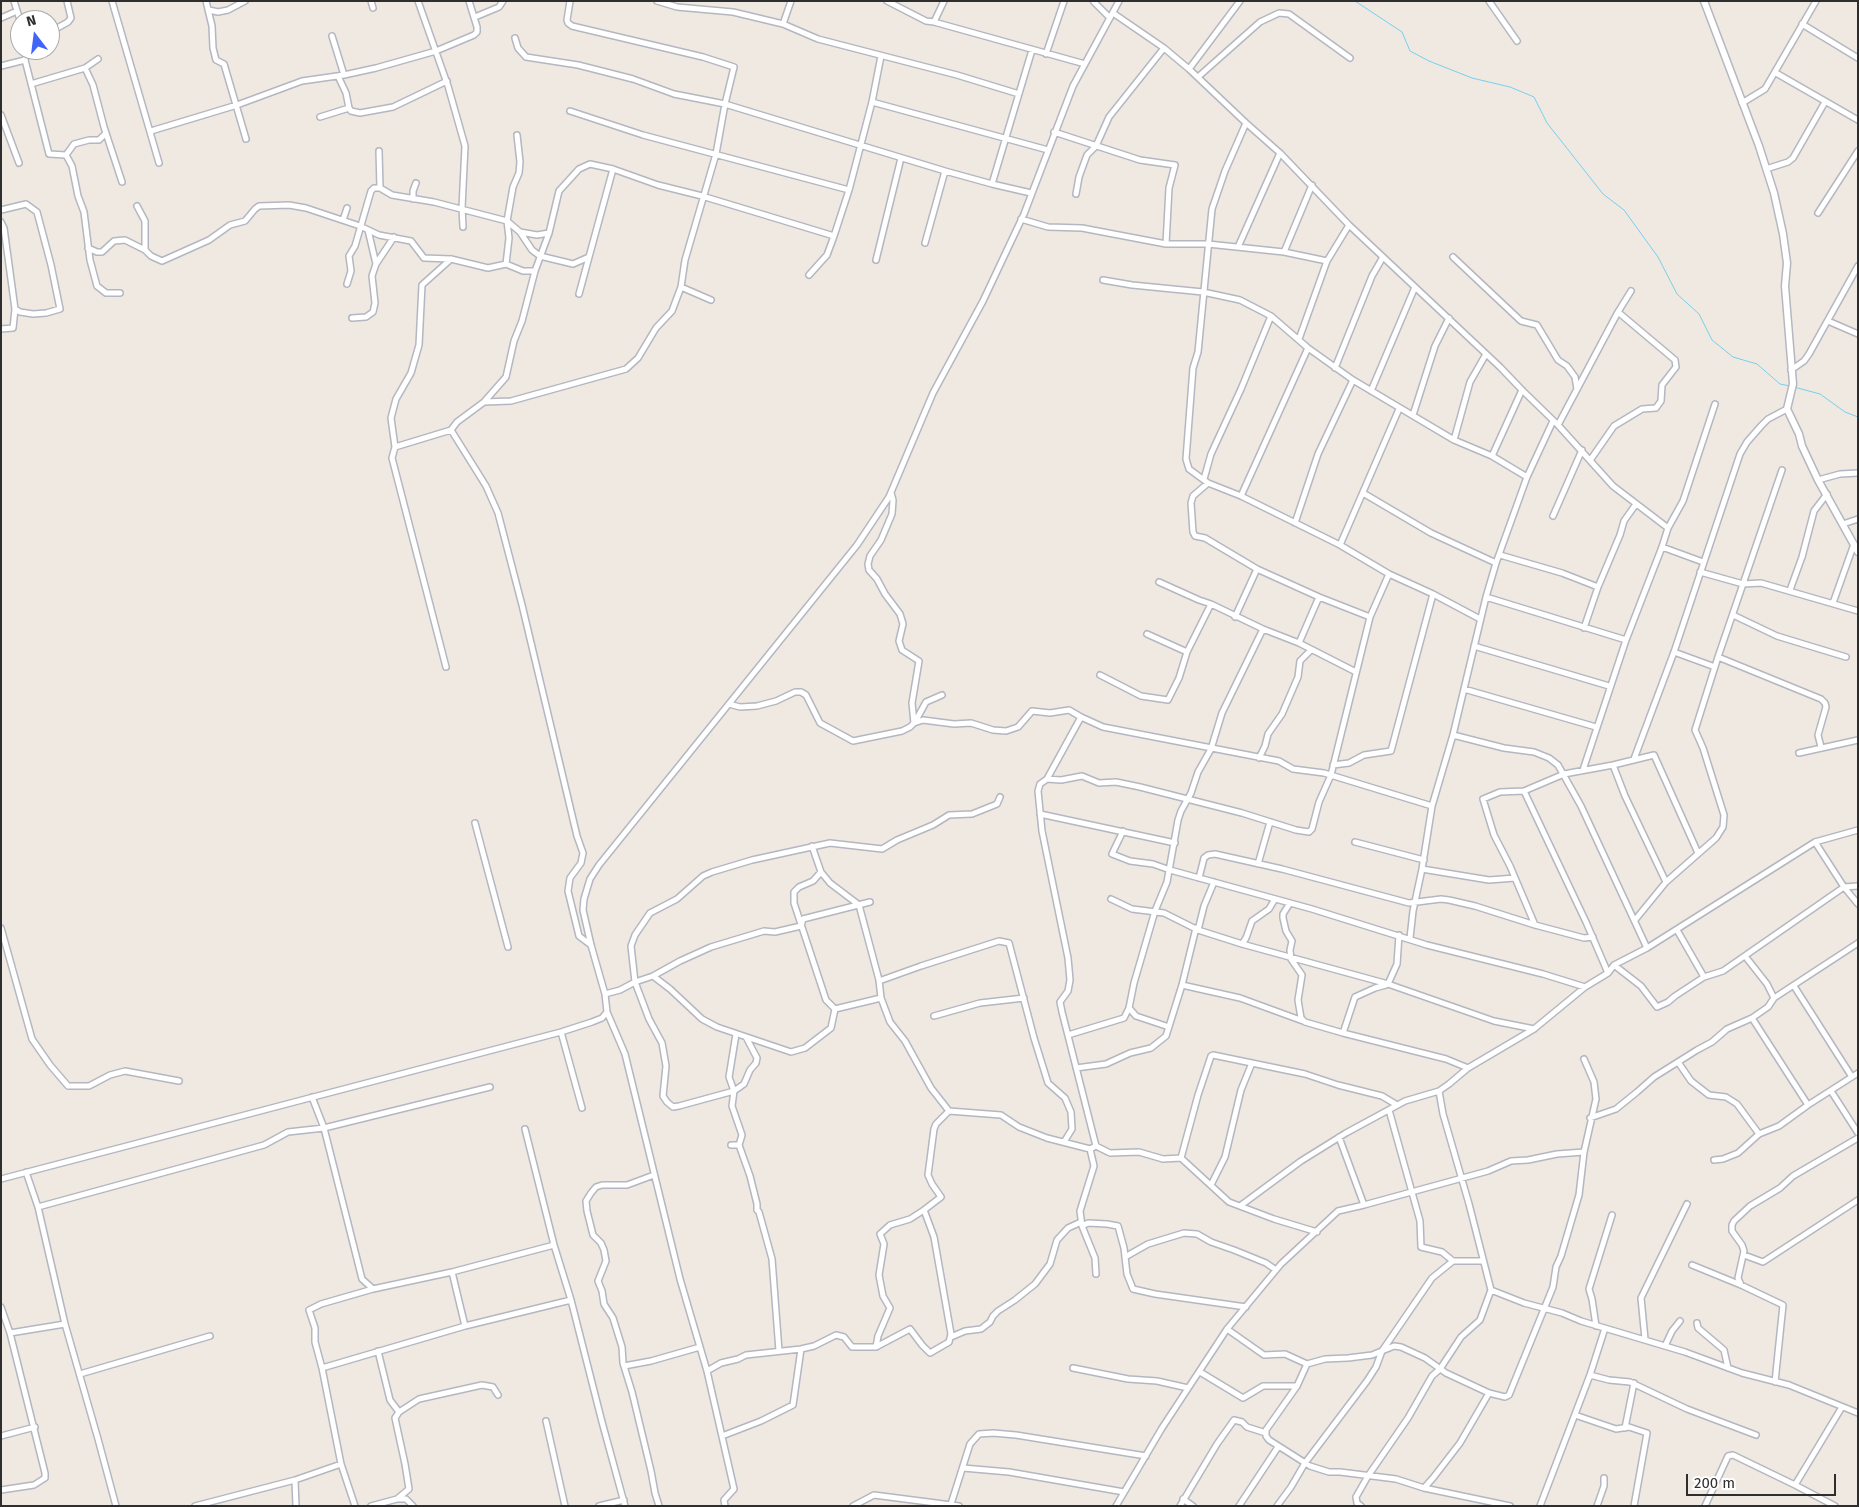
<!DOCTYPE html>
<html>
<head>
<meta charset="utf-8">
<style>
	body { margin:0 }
	#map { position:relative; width:1859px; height:1507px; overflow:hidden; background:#efe9e1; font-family:"Fira Sans",sans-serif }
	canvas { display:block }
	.frame { position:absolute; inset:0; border:2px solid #2e2e2e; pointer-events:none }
	.north { position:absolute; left:10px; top:10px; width:50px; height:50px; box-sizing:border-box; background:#fff; border:1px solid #ababab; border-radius:50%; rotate:345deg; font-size:14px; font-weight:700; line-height:20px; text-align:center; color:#2e2e2e }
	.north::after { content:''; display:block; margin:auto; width:18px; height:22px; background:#4264fb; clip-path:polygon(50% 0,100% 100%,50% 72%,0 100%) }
	.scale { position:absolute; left:1686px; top:1474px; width:150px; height:22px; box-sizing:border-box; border:2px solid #2e2e2e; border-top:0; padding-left:6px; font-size:15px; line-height:18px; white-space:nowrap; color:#2e2e2e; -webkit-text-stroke:4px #fff; paint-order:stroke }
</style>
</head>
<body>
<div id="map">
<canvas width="1859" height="1507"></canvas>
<div class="frame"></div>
<div class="north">N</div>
<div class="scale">200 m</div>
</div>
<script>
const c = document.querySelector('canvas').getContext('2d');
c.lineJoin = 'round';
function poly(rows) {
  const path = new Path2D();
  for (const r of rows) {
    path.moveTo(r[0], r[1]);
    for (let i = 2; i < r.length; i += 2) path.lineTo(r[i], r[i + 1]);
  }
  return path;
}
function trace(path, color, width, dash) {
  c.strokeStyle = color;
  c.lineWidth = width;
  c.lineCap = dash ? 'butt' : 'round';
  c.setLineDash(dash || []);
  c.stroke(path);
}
trace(poly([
	[1355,1,1402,32,1410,51,1429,61,1472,78,1510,87,1534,97,1547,123,1603,194,1624,210,1658,257,1677,294,1699,314,1712,340,1733,357,1757,364,1780,384,1790,386],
	[1794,387,1820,394,1845,412,1858,417]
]), '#75cff0', 1);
const minor = poly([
	[14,1,20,20],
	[112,1,159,163],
	[206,1,212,26,213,48,216,60,224,64,246,139],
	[371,1,373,8],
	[418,1,448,86,465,146,462,208,463,227],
	[657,1,677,7,733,12,783,24,818,39,957,75,1019,94],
	[887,1,926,21,934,22,944,1],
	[1489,1,1517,41],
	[1094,2,1110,18],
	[209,10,218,12,228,10,245,1],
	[1113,13,1164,48,1189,69,1246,123,1280,153,1349,225,1500,367,1522,390,1558,425,1613,486,1668,528],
	[475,17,499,7,503,1],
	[1,18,17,11],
	[934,22,1085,64],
	[783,24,791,1],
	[1802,24,1858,58],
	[50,32,68,22,71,18,67,1],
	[332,36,344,75],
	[515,38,518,48,526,57,578,65,633,79,674,94,725,104,945,171,992,184,1031,193],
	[28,50,25,60,49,154,66,155,74,144,89,140,99,140,106,133],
	[1046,54,1064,1],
	[1,66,25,60],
	[85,68,93,85,104,127,122,182],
	[1189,69,1240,1],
	[1776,73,1858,120],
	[338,76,346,93,349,108,351,111,360,113,393,107,447,81],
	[1198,77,1260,22,1279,13,1289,14,1350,58],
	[31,84,85,68,98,59],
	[872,102,1048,150],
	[1742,103,1765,89,1816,1],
	[570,111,643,135,849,190],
	[1,115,19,163],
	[320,117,349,108],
	[1246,123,1225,171,1212,209,1198,352,1193,368,1186,459,1189,469,1208,483,1241,496,1340,545,1389,574,1433,594,1480,619],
	[151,131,237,105,302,81,344,75,376,68,436,51,474,35,477,32,477,27,469,1],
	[1054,132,1140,160,1175,165,1169,188,1166,244],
	[379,151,380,188],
	[66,155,72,166,78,196,84,212,90,260,97,286,106,293,120,293],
	[1766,169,1788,162,1793,158,1825,102],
	[992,184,1032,50],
	[1076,194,1079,177,1087,155,1096,146,1109,117,1164,48],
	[413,199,413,191,416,183],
	[137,206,145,221,145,250,151,256,162,261,209,240,230,225,245,221,255,209,259,206,289,205,306,208,360,226,379,235,411,241,424,258,451,259,488,268,506,264,523,271,535,271],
	[1,210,26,204,37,212,51,265,60,309,46,313,33,314,20,312,15,309],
	[1818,213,1858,151],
	[1021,219,1048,227,1082,228,1166,244,1208,244,1284,252,1327,261],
	[343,220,347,208],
	[1,222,4,228,15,309,13,328,1,329],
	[368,230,376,264],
	[520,232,532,250,540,256,573,264,589,257,613,169],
	[925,243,945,171],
	[1238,247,1280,153],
	[88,248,97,252,102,252,114,241,125,240,145,250],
	[1284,252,1312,185],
	[1453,257,1521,321,1537,325,1558,360,1567,366,1575,377,1577,389],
	[876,260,901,158],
	[506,264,509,238,507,221,513,187,519,173,520,162,517,135],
	[809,275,827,255,834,236,849,190,872,102,881,56],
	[1103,280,1132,285,1203,292,1240,300,1271,316,1308,348,1353,380,1454,440,1492,456,1527,477],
	[347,284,351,271,349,256,355,246,371,191,374,188,380,188,392,195,434,202,507,221,520,232,537,235,549,233],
	[681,287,711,300],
	[579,294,589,257],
	[352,318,366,317,373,312,375,303,372,276,376,264,394,237],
	[1828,321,1858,334],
	[1299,339,1327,261,1349,225],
	[1335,368,1372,276,1383,257],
	[1791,370,1804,361,1809,354,1858,266],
	[1371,391,1415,287],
	[484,402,511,401,626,369,638,358,656,328,672,311,681,287,685,260,716,154,725,104,734,67,703,57,572,26,568,23,567,20,570,1],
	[1413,415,1435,346,1449,318],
	[1558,425,1618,312,1631,291],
	[1454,440,1470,382,1486,354],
	[395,447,451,430],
	[1492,456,1522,390],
	[1591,459,1614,426,1642,409,1656,408,1661,401,1662,385,1676,367,1675,360,1618,312],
	[1204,479,1211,454,1241,389,1271,316],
	[1818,480,1840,474,1858,473],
	[1208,483,1193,496,1191,503,1193,532,1195,536,1205,538,1257,569,1319,597,1370,617],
	[891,493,893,500,892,514,881,540,870,556,868,564,869,570,877,579,885,594,900,614,903,624,899,641,902,650,919,661,912,703,914,723],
	[1363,493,1431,533,1496,563],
	[1241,496,1308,348],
	[1553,516,1582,450],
	[1295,523,1318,454,1353,380],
	[1843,524,1858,519],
	[1340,545,1399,409],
	[1662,547,1703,562],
	[1500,555,1562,573,1598,587],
	[1700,572,1743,584,1761,583,1858,611],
	[1159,582,1199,600,1211,604,1263,629,1299,643,1356,672],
	[1790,590,1802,557,1814,511,1827,494],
	[1486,597,1626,640],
	[1833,603,1854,544],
	[1733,615,1777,636,1846,657],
	[1235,617,1257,569],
	[1584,628,1598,587,1620,535,1624,521,1636,504],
	[1147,634,1187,652],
	[1299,643,1319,597],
	[1474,646,1609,686],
	[1674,652,1715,667],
	[1718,657,1821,699,1825,703,1826,707,1818,735,1821,747],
	[446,667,392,458,395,447,391,418,396,399,411,373,419,345,422,285,451,259],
	[1100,675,1141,696,1168,700,1179,678,1187,652,1211,604],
	[1464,689,1596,727],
	[729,704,740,707,757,706,776,701,795,692,801,692,806,695,820,723,853,741,902,731,910,727,914,723,923,720,954,724,971,723,993,730,1006,731,1018,727,1032,711,1050,713,1069,710,1081,717,1103,727,1279,761,1293,769,1324,773,1432,806],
	[915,722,926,702,942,695],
	[1453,735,1504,748,1534,752,1549,758,1558,765,1581,806,1647,948],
	[1799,753,1858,740],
	[1259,758,1265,746,1268,734,1282,714,1298,677,1300,661,1311,650],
	[1634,759,1674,652,1740,454,1747,442,1761,426,1768,419,1787,409],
	[1333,765,1349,763,1364,755,1391,751,1433,594],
	[1613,765,1625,796,1666,882],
	[1583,770,1626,640,1662,547,1668,528,1683,501,1715,404],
	[1047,779,1061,780,1082,776,1099,783,1116,782,1140,787,1242,813,1296,830,1309,832,1312,829,1319,802,1331,775,1370,617,1389,574],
	[1524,791,1586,922,1608,973],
	[1040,814,1175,843],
	[475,823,508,947],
	[1123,831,1112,854,1130,861,1153,864,1170,870,1312,909,1427,945,1543,974,1585,987],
	[1355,842,1424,860],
	[1815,842,1844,887,1858,904],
	[812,846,821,872,830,883,859,905,879,980,881,998,890,1022,905,1041,931,1088,949,1111],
	[1258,864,1270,822],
	[1422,869,1489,880,1515,878],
	[821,872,813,881,799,887,794,892,794,903,826,1000,835,1009],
	[1199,878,1204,858,1208,855,1215,854,1282,869,1409,903,1441,899,1449,900,1475,906,1535,925,1584,938,1593,937],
	[1111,899,1132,909,1164,913,1198,930,1242,944,1388,984,1494,1021,1534,1029],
	[1290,903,1283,914,1283,918,1286,931,1292,941,1290,950,1291,959,1302,975,1298,1000,1301,1018,1305,1022,1343,1033,1446,1059,1468,1068],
	[1635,920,1666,882,1716,838,1723,827,1724,815,1703,748,1695,730,1718,657,1782,470],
	[1535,925,1510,866,1494,835,1483,799,1500,792,1524,791,1564,774,1613,765,1654,755,1698,853],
	[1,928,32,1039,50,1065,68,1086,89,1086,110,1075,125,1071,179,1081],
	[1196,928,1182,985,1240,998,1303,1021],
	[1198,930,1204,906,1214,882],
	[1677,930,1704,977],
	[1410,938,1413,911,1422,869,1432,806,1453,735,1486,597,1496,563,1527,477,1553,421],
	[1242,944,1246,938,1252,921,1269,909,1275,899],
	[591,945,579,936,568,891,570,878,581,863,583,853,577,836,522,605,498,513,486,486,451,430,457,422,484,402,506,377,514,341,522,321,535,271,549,233,559,191,579,169,590,164,613,169,658,185,702,196,834,236],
	[1745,956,1767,984,1774,998],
	[1614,965,1641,986,1657,1007,1668,1002,1675,996,1704,977,1723,971,1844,887,1858,886],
	[653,976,670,989,702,1019,717,1027,791,1052,805,1048,831,1028,835,1009,881,998],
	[879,981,921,966,999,941,1009,943,1034,1038,1048,1083,1065,1098,1071,1112,1072,1129,1064,1142],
	[1388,984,1397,964,1399,935],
	[1794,986,1852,1077],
	[605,994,620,990,635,982,653,976,680,961,711,947,764,931,775,932,801,926,803,919,870,902],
	[1129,1008,1136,1016,1169,1027],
	[607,1012,625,1054,680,1279,707,1371,734,1489,724,1500,725,1506],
	[934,1016,980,1003,1024,998],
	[1752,1018,1808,1105],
	[561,1032,582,1108],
	[1343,1033,1355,997,1375,988,1386,985],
	[736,1034,729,1077,734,1091,732,1106,742,1135,739,1145,750,1176,757,1204,757,1210,759,1212,772,1259,779,1351],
	[1068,1035,1124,1018,1129,1008,1134,983,1155,911,1167,882,1178,820,1181,811,1191,793,1198,772,1211,749,1222,713,1263,629],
	[746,1037,757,1058,756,1063,750,1070,744,1084,734,1091,679,1106,673,1107,667,1102,663,1096,666,1066,662,1043,649,1019,635,982,631,946,635,935,650,913,677,899,703,876,712,872,752,860,830,843,882,849,897,840,933,825,949,815,972,814,997,804,1000,797],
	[1678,1062,1691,1081,1709,1095,1726,1097,1737,1104,1759,1134],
	[1076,1068,1106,1064,1130,1053,1151,1048,1166,1036,1182,985],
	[1831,1091,1858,1133],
	[312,1097,324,1128,362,1279,373,1289],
	[1389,1110,1420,1221,1421,1247,1442,1252,1453,1261],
	[1590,1118,1616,1109,1637,1092,1654,1077,1697,1050,1712,1042,1727,1029,1752,1018,1768,1007,1774,998,1858,943],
	[731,1145,739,1145],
	[1096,1146,1110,1153,1139,1152,1163,1159,1181,1158,1229,1202,1274,1219,1317,1232],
	[1090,1149,1094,1166,1080,1211,1082,1226,1095,1258,1096,1274],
	[1181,1158,1198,1095,1211,1056,1213,1055,1305,1074,1338,1085,1382,1096,1397,1105],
	[1714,1160,1723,1159,1738,1153,1759,1134,1779,1126,1808,1105,1858,1073],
	[26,1172,38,1207,264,1145,288,1132,324,1128,490,1087],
	[654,1175,627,1185,602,1185,596,1187,591,1193,586,1201,587,1211,593,1235,601,1243,604,1250,606,1261,598,1281,602,1291,604,1304,613,1318,622,1347,623,1363,632,1392,651,1471,655,1493,659,1506],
	[1,1179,561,1032,592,1022,602,1018,607,1012,605,994,591,945,583,910,584,899,590,879,599,865,857,545,889,497,933,393,983,301,1024,214,1073,86,1119,1],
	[1211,1185,1225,1157,1241,1090,1252,1063],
	[1364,1205,1488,1171,1511,1161,1528,1160,1557,1154,1584,1152],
	[1240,1206,1301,1161,1346,1133,1405,1101,1439,1091,1449,1084,1468,1068,1534,1029,1585,987,1608,973,1614,965,1647,948,1815,842,1858,830],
	[38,1207,65,1324,98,1439,116,1506],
	[1082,1226,1088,1223,1107,1224,1118,1226,1124,1248,1127,1274,1133,1289,1155,1294,1246,1307],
	[554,1245,571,1300,602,1422,625,1506],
	[1744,1255,1763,1262,1858,1200],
	[1125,1257,1148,1244,1184,1233,1197,1234,1211,1242,1234,1250,1266,1263,1276,1270],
	[1692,1265,1741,1285,1783,1305,1775,1382],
	[452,1272,465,1326],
	[1741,1285,1738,1278,1744,1251,1742,1245,1732,1231,1732,1225,1734,1221,1750,1206,1780,1188,1793,1176,1858,1138],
	[1491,1290,1524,1303,1562,1313,1581,1321,1685,1352,1742,1373,1789,1385,1858,1413],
	[1,1307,10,1333,45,1473,45,1478,34,1485,1,1490],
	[1697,1323,1698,1328,1724,1350,1728,1368],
	[1596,1326,1592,1299,1589,1289,1612,1215],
	[1605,1328,1590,1375,1609,1380,1630,1382,1687,1409,1756,1435],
	[1227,1329,1264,1355,1285,1354,1307,1364],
	[10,1333,65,1324],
	[951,1337,965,1331,981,1329,990,1322,993,1316,998,1311,1015,1300,1035,1284,1050,1264,1057,1240,1068,1228,1081,1222],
	[1645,1339,1641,1298,1687,1204],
	[1665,1346,1672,1331,1680,1321],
	[876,1347,878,1336,890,1308,883,1296,879,1275,884,1244,880,1234,890,1225,910,1219,924,1210],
	[378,1351,390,1400,399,1412],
	[624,1366,651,1361,700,1347],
	[322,1368,465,1326,571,1300],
	[1073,1368,1128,1379,1157,1381,1188,1388],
	[707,1371,721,1363,738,1359,746,1355,801,1349,814,1346,836,1335,844,1337,852,1347,876,1347,910,1329,922,1345,930,1353,949,1342,951,1334,934,1237,924,1210,941,1197,932,1184,928,1175,934,1129,936,1124,949,1111,1001,1115,1019,1127,1047,1138,1090,1149,1096,1146,1062,1012,1060,1002,1068,991,1070,980,1068,958,1042,831,1038,791,1040,784,1047,779,1081,717],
	[1200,1372,1243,1398,1263,1386,1297,1386],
	[80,1374,210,1336],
	[1575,1415,1616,1429,1629,1427,1647,1433,1634,1506],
	[546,1421,565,1506],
	[1625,1428,1634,1383],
	[1,1436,35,1427],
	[722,1436,761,1421,793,1405,801,1349],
	[963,1468,1009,1472,1124,1492],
	[295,1480,296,1506],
	[1424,1488,1433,1478,1460,1443,1489,1393],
	[397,1499,409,1489,405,1464,395,1418,399,1412,419,1399,482,1385,493,1387,498,1395],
	[1183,1499,1193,1506],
	[951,1504,970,1444,979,1434,993,1433,1016,1435,1146,1456],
	[195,1506,295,1480,341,1464],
	[355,1506,341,1464,322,1368,315,1342,315,1328,309,1310,321,1304,373,1289,452,1272,554,1245,525,1129],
	[371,1506,397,1499,406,1499,413,1506],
	[599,1506,624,1500],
	[853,1506,874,1495,959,1506],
	[1116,1506,1162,1428,1227,1329,1281,1264,1338,1211,1364,1205,1339,1137],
	[1180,1506,1217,1444,1234,1420,1242,1422,1247,1427,1266,1433],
	[1239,1506,1278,1447],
	[1277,1506,1291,1487,1305,1463,1367,1381,1376,1367,1382,1351,1432,1278,1453,1261,1483,1261],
	[1361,1506,1357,1503,1356,1497,1368,1476,1408,1418,1432,1376,1440,1369,1461,1337,1480,1320,1491,1290,1469,1204,1443,1114,1439,1091],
	[1510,1506,1424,1488,1396,1479,1340,1472,1329,1472,1310,1466,1269,1440,1266,1436,1266,1430,1297,1386,1307,1364,1325,1359,1348,1358,1372,1355,1394,1346,1401,1347,1425,1358,1446,1373,1489,1393,1505,1397,1509,1395,1553,1287,1556,1267,1561,1256,1579,1195,1584,1152,1596,1099,1594,1082,1584,1059],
	[1540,1506,1590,1375],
	[1597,1506,1604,1486,1604,1478],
	[1705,1506,1728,1456,1733,1455,1795,1485],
	[1835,1506,1795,1485,1842,1407]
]);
const tertiary = poly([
	[1704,1,1759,146,1774,193,1783,234,1787,263,1785,286,1793,384,1787,409,1799,434,1802,446,1818,480,1858,552]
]);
trace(minor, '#b4b7c1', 8);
trace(tertiary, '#b4b7c1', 9);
trace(minor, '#fff', 5);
trace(tertiary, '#fff', 6);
</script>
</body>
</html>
